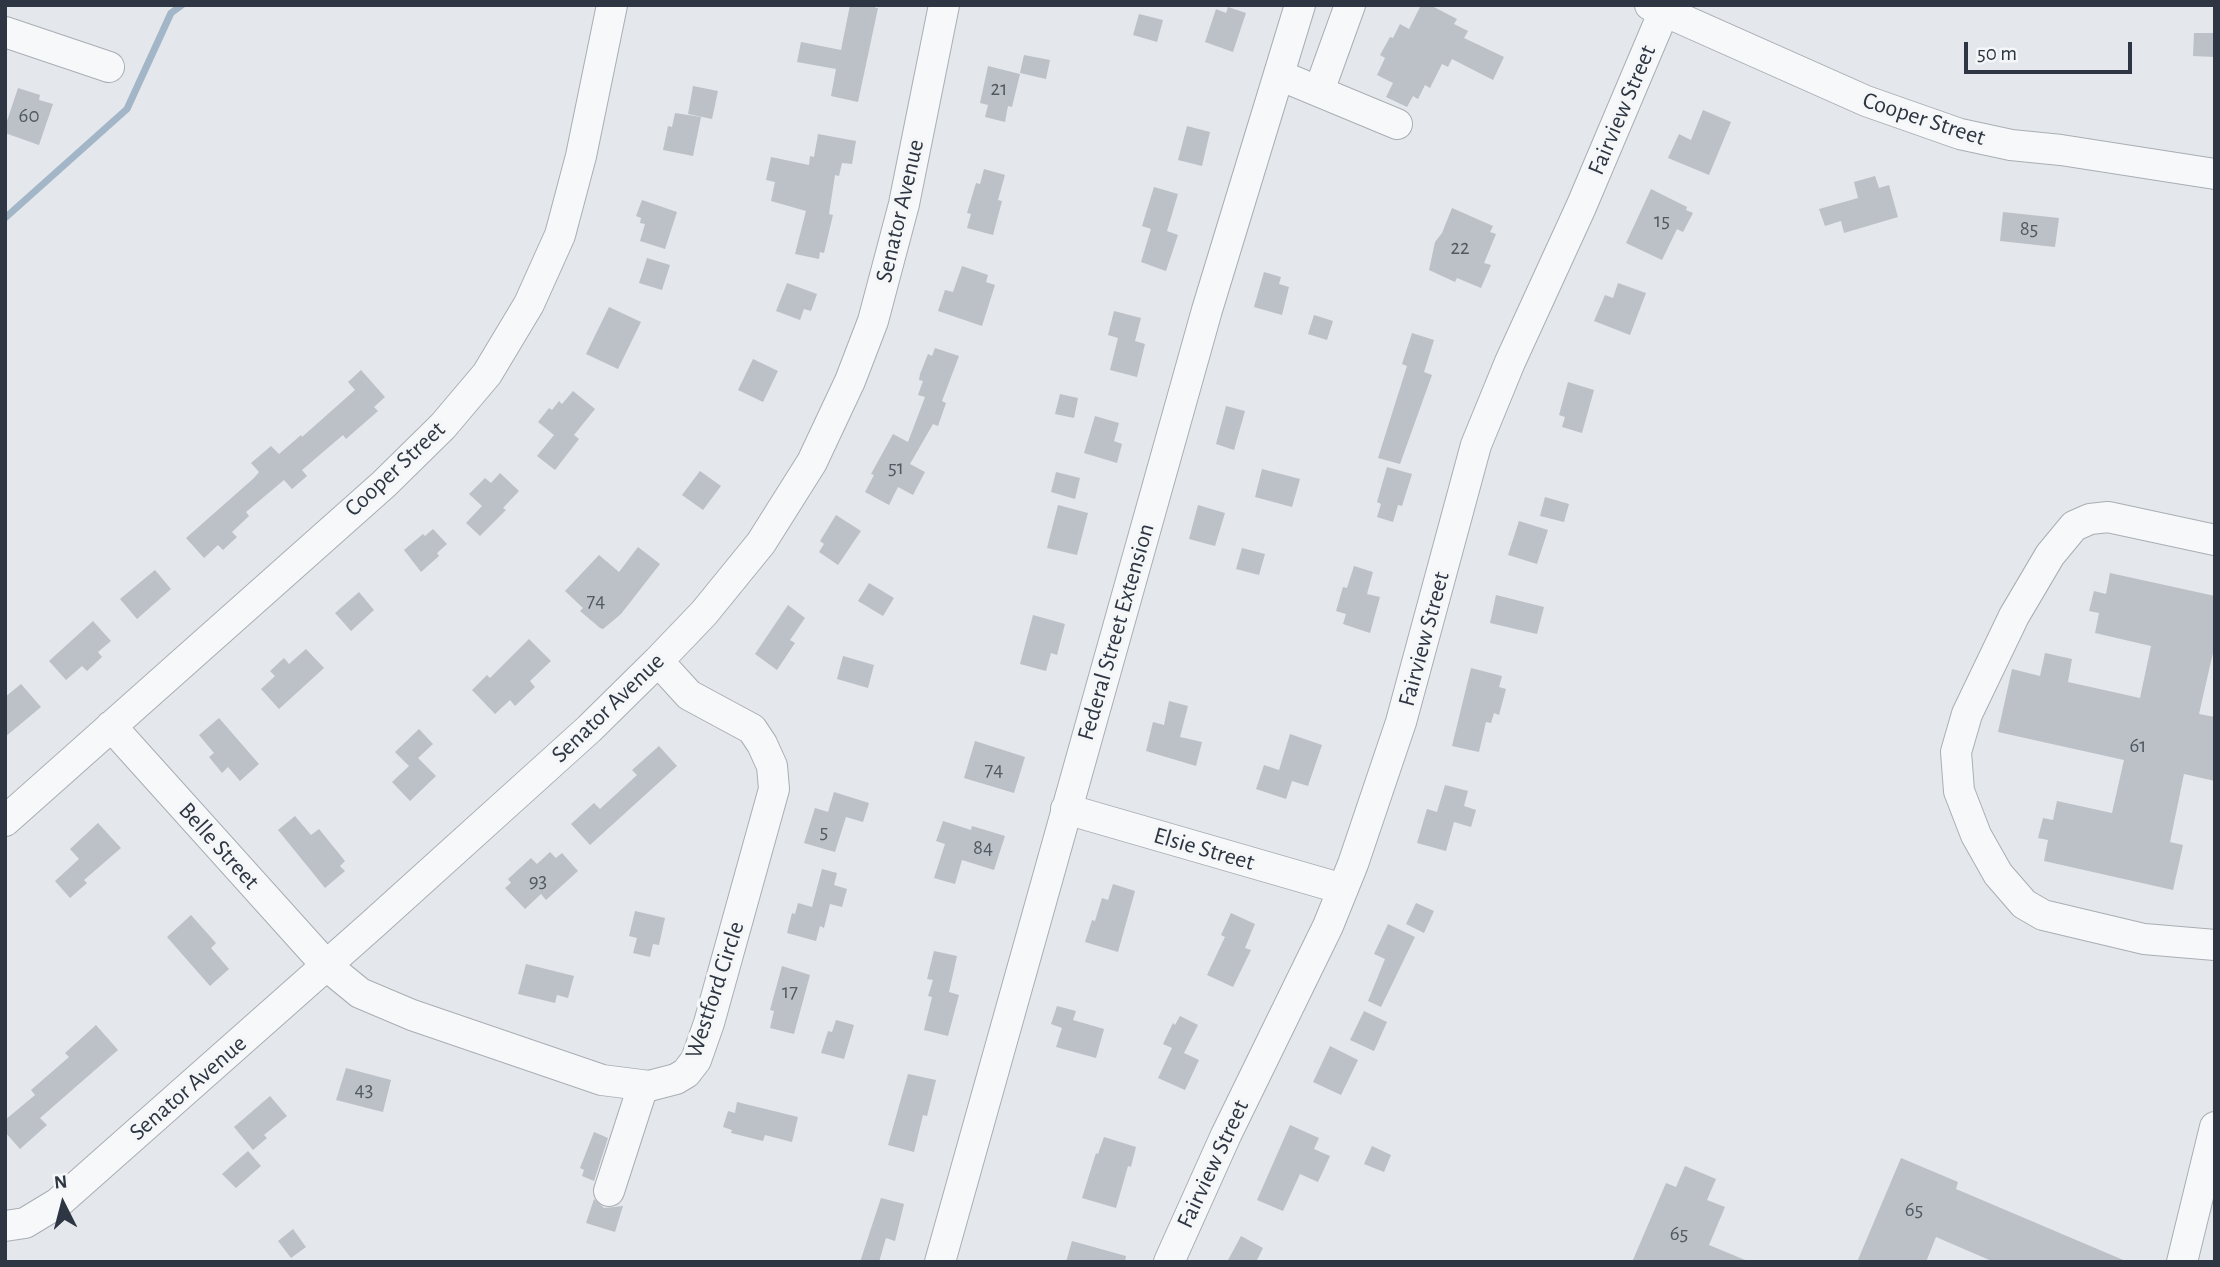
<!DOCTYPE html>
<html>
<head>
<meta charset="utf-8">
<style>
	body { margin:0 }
	#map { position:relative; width:2220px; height:1267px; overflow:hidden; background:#e4e7eb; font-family:"Alegreya Sans",sans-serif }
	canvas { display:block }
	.frame { position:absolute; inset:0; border:7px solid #2d3642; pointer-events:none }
	.north { position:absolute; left:28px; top:1169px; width:70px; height:70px; -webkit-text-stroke:5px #f4f6f8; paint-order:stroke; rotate:354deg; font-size:19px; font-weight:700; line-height:28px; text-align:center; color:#2d3642 }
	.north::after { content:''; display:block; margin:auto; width:24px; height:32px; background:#2d3642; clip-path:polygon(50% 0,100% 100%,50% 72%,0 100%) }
	.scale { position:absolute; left:1964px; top:42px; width:168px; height:32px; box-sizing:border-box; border:4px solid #2d3642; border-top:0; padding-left:9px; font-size:21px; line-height:24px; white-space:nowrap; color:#2d3642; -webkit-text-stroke:5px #f4f6f8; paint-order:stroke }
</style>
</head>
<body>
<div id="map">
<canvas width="2220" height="1267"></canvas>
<div class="frame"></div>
<div class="north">N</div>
<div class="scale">50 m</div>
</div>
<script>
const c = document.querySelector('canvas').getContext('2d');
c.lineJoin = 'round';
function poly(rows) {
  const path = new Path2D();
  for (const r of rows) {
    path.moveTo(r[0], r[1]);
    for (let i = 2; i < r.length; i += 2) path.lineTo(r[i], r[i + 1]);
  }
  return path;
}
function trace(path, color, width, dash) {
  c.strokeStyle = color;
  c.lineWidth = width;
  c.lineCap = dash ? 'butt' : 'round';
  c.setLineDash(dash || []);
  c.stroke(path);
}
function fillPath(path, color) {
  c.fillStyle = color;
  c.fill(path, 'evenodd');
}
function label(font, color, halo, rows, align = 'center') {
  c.font = font + ' "Alegreya Sans",sans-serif';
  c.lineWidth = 7;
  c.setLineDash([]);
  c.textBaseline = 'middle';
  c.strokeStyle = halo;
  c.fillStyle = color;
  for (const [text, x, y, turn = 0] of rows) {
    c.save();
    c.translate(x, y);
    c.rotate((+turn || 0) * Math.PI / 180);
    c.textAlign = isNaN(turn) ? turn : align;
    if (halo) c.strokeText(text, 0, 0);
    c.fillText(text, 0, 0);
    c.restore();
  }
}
trace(poly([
	[5,218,127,109,171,13,182,5]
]), '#a3b6c7', 7);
fillPath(poly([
	[850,5,876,5,875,8,878,8,858,102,831,96,836,69,797,62,801,42,841,50],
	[1421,5,1430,5,1457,19,1454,24,1468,31,1464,38,1504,57,1493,80,1452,59,1448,67,1442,64,1430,88,1425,85,1418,99,1413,96,1407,107,1386,97,1393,83,1377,75,1385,58,1380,55,1390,37,1393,38,1400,24,1409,29],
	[1228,7,1246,13,1233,52,1205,42,1216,9,1226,13],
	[1139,14,1163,20,1157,42,1133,35],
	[2194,33,2215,33,2215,57,2193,56],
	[1024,55,1050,60,1046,79,1020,73],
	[988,66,1020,74,1012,107,1008,106,1005,122,985,117,988,105,980,103],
	[693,86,718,91,712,119,688,114],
	[18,88,40,95,39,100,53,104,39,145,5,133,5,127],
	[1703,110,1731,122,1709,175,1668,158,1679,134,1691,140],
	[675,113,701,117,693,156,663,150,668,126,672,127],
	[1187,126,1210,132,1202,166,1178,160],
	[818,134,856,141,852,164,842,163,839,176,835,175,829,214,833,215,824,253,820,252,819,259,795,254,806,211,771,201,775,182,766,180,771,157,809,165,810,156,814,157],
	[984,169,1005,175,998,200,1002,201,993,235,967,228,971,214,967,213,976,183,980,184],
	[1875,176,1879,188,1889,185,1898,217,1844,233,1841,221,1825,226,1819,209,1858,198,1854,182],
	[1154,187,1178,194,1167,231,1178,235,1166,271,1141,262,1151,229,1142,226],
	[1651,189,1687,207,1686,210,1693,213,1683,232,1677,229,1662,260,1626,243],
	[642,200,677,212,665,249,640,241,645,224,640,223,641,218,636,216],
	[1452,208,1493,226,1490,232,1496,234,1484,263,1491,265,1481,288,1457,278,1455,282,1429,270,1435,242,1442,233],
	[2003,212,2059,218,2055,247,2000,241],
	[647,258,670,265,662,290,639,283],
	[962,266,988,275,986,282,995,285,982,326,938,311,945,290,953,292],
	[1264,272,1281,277,1279,284,1289,287,1282,315,1254,307],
	[787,283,817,294,811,311,804,309,800,320,776,311],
	[1618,283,1646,293,1630,335,1594,321,1605,295,1613,298],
	[609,307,641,322,618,369,586,354],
	[1114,311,1141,318,1135,341,1145,344,1137,377,1110,370,1118,338,1108,335],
	[1314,315,1333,321,1327,340,1308,334],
	[1412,333,1434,340,1424,372,1432,375,1400,464,1378,458,1407,366,1402,364],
	[935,348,959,356,942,401,946,403,938,426,933,424,910,464,925,472,913,495,898,487,889,505,865,492,874,475,871,474,893,434,908,442,925,397,918,395,923,381,919,380,920,374,928,354,932,356],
	[753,359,778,371,763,402,738,390],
	[361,370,385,397,374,407,378,411,346,439,343,435,302,470,307,476,292,489,284,480,246,512,249,516,232,532,237,537,223,550,218,545,204,558,186,538,254,478,259,472,251,463,271,446,279,454,301,435,302,437,355,390,348,382],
	[1568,382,1594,390,1582,433,1562,427,1565,417,1559,415],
	[573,391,595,409,574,435,579,439,555,470,537,456,554,435,538,422,549,408,552,410,559,401,562,404],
	[1060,394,1078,398,1074,418,1055,414],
	[1226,406,1245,411,1234,450,1216,444],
	[1095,416,1119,423,1114,441,1122,444,1117,463,1084,453],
	[1387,467,1412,474,1402,506,1398,505,1393,522,1377,517,1381,504,1377,502],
	[1262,469,1300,479,1292,507,1255,497],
	[700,471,721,486,703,510,682,495],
	[1056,472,1080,478,1075,499,1051,492],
	[500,473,519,491,503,508,506,510,480,536,466,523,482,506,469,494,485,478,491,483],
	[1545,497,1569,504,1564,522,1540,516],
	[1058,505,1088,513,1077,555,1047,548],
	[1198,505,1225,513,1215,546,1189,539],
	[836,515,861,531,838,565,819,552,824,544,820,541],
	[1519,521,1548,530,1537,564,1508,555],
	[433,529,447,544,437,553,439,556,421,572,404,550,423,534,425,536],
	[638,547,660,564,621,614,603,629,600,628,580,611,583,608,565,591,599,555,619,572],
	[1242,548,1265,554,1259,575,1236,569],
	[1354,566,1373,572,1367,594,1380,597,1370,633,1343,624,1346,614,1336,611,1343,587,1347,588],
	[155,570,171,589,137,619,120,599],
	[2110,573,2215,596,2215,644,2199,714,2215,717,2215,781,2184,774,2170,842,2183,845,2173,890,2044,861,2048,840,2038,838,2043,818,2053,820,2057,801,2112,813,2124,760,1998,732,2012,669,2040,676,2045,653,2072,659,2068,682,2140,698,2151,646,2095,633,2099,613,2089,611,2094,591,2106,594],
	[869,583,894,598,883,616,858,601],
	[359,592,374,610,351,631,335,613],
	[1496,595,1544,607,1537,634,1490,623],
	[788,605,805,618,790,640,795,643,777,670,755,654],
	[1033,615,1065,624,1057,655,1051,653,1046,671,1020,664],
	[93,621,111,641,98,652,102,657,87,671,82,666,66,680,49,661],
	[529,639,551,661,530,681,535,687,515,706,510,700,495,714,472,690,487,675,490,678],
	[306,649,324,668,279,709,261,689,275,676,270,671,284,658,289,664],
	[843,656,874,665,868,688,837,679],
	[1471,668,1502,676,1499,687,1506,689,1499,715,1494,713,1491,723,1486,722,1479,752,1452,746],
	[21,684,41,707,5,737,5,697],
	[1169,701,1188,706,1180,737,1202,742,1196,766,1146,751,1153,722,1164,725],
	[219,718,259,764,240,781,228,767,222,773,209,757,214,753,199,735],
	[419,729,433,744,418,758,436,776,410,801,392,782,409,766,395,752],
	[1290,734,1322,745,1308,786,1292,781,1286,799,1256,789,1264,765,1279,770],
	[975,741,1025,757,1014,793,964,778],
	[659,746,677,766,590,845,571,824,594,803,600,809,637,775,632,770],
	[1445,785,1468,791,1464,806,1476,810,1471,827,1454,822,1446,851,1417,843,1427,809,1437,812],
	[834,792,869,803,863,822,846,817,835,852,804,843,815,808,828,812],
	[295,816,311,835,319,829,345,861,340,866,345,871,325,888,278,830],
	[943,821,971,830,972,826,1005,836,994,870,962,860,955,884,934,878,945,844,936,841],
	[98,823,121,848,84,880,87,883,70,898,55,881,79,859,70,849],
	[550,852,556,858,562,853,578,871,546,900,541,894,525,909,505,888,511,883,508,879,531,858,537,864],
	[822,869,837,873,834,885,847,889,842,907,830,904,824,928,820,926,816,941,787,933,792,913,795,914,798,903,812,907],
	[1113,884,1135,891,1118,952,1085,942,1092,920,1095,921,1102,898,1108,900],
	[1416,903,1434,911,1424,933,1406,924],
	[635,911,665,918,659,945,653,944,650,957,633,953,637,938,629,936],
	[1231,913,1255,924,1245,948,1251,950,1233,987,1207,975,1225,937,1221,935],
	[191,915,216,943,211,948,229,969,210,986,167,937],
	[1388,924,1415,937,1381,1007,1368,1001,1385,959,1374,954],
	[934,951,957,956,949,992,959,995,948,1036,924,1030,932,997,928,996,933,980,927,979],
	[526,964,574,976,568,998,557,995,555,1003,518,994],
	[782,966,810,975,794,1034,770,1028,774,1011,770,1010],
	[1057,1006,1076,1011,1073,1020,1104,1029,1096,1058,1056,1047,1062,1028,1051,1024],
	[1364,1011,1387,1022,1374,1051,1350,1040],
	[1180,1016,1198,1025,1184,1053,1199,1060,1185,1090,1158,1078,1172,1048,1163,1044,1173,1023,1175,1025],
	[836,1020,854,1025,844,1059,821,1053,828,1031,832,1032],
	[96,1025,118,1050,40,1118,47,1125,20,1149,5,1132,5,1120,35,1095,31,1090,69,1057,65,1053],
	[1330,1046,1358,1060,1341,1095,1313,1082],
	[346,1068,391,1080,383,1112,336,1100],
	[908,1074,936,1080,927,1116,923,1115,914,1152,888,1145],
	[270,1096,287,1116,264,1135,267,1138,253,1150,234,1127],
	[737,1102,798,1117,792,1142,765,1135,763,1141,731,1133,732,1130,723,1127,728,1111,735,1113],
	[1290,1125,1319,1138,1314,1149,1330,1156,1318,1182,1300,1174,1283,1211,1257,1200],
	[594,1132,608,1138,594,1181,582,1176,584,1170,580,1168],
	[1104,1137,1136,1147,1131,1167,1128,1166,1116,1208,1082,1198,1096,1153,1098,1154],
	[1372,1146,1391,1155,1384,1172,1364,1164],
	[248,1151,261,1166,236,1188,222,1174],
	[1901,1158,1958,1182,1956,1189,2128,1262,1994,1262,1936,1237,1926,1262,1857,1262],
	[1685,1166,1716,1179,1707,1200,1725,1207,1709,1245,1750,1262,1632,1262,1666,1183,1676,1187],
	[881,1198,904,1204,895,1241,886,1238,879,1262,860,1262],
	[594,1199,604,1208,623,1206,615,1232,586,1223],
	[293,1229,306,1247,291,1258,278,1241],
	[1241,1236,1263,1248,1256,1262,1227,1262],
	[1072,1241,1126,1256,1125,1262,1066,1262]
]), '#bcc1c7');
const minor = poly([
	[1650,5,1866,101,1960,134,2011,145,2061,150,2215,174],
	[5,32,109,67],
	[1279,75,1397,124],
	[1319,91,1350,5],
	[2215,540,2108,517,2090,519,2074,526,2050,555,2014,616,1967,714,1956,752,1959,791,1976,835,1998,874,2024,904,2043,915,2144,939,2215,945],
	[111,726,327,966,360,993,412,1015,602,1080,649,1086,676,1079,686,1073,696,1060,709,1023,774,789,772,766,762,744,752,729,689,695,658,661],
	[1066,809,1343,889],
	[5,821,384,484,443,426,487,374,529,304,560,235,581,156,612,5],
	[609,1191,643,1086],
	[5,1226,25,1223,58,1203,372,925,589,729,658,661,704,613,761,543,812,462,850,381,873,321,904,204,944,5],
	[940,1262,1207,310,1300,5],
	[1169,1262,1226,1135,1328,926,1353,864,1401,722,1476,445,1510,362,1581,207,1664,11],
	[2182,1262,2215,1127]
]);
trace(minor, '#a9aeb5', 32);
trace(minor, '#f7f8f9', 30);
label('21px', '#515963', null, [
	["21",999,89],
	["60",29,116],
	["15",1662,221],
	["85",2029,229],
	["22",1460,248],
	["51",896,468],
	["74",596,601],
	["61",2138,746],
	["74",994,770],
	["5",824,832],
	["84",983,848],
	["93",538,881],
	["17",790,992],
	["43",364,1090],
	["65",1914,1210],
	["65",1679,1234]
]);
label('24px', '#2d3642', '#f4f6f8', [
	["Fairview Street",1622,110,-67],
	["Cooper Street",1924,119,18],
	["Senator Avenue",900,211,-77],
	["Cooper Street",395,469,-43],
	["Federal Street Extension",1116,632,-74],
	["Fairview Street",1424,639,-75],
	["Senator Avenue",608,708,-44],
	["Belle Street",219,846,48],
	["Elsie Street",1204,849,16],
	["Westford Circle",715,990,-72],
	["Senator Avenue",188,1088,-41],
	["Fairview Street",1213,1164,-65]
]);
</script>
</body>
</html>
